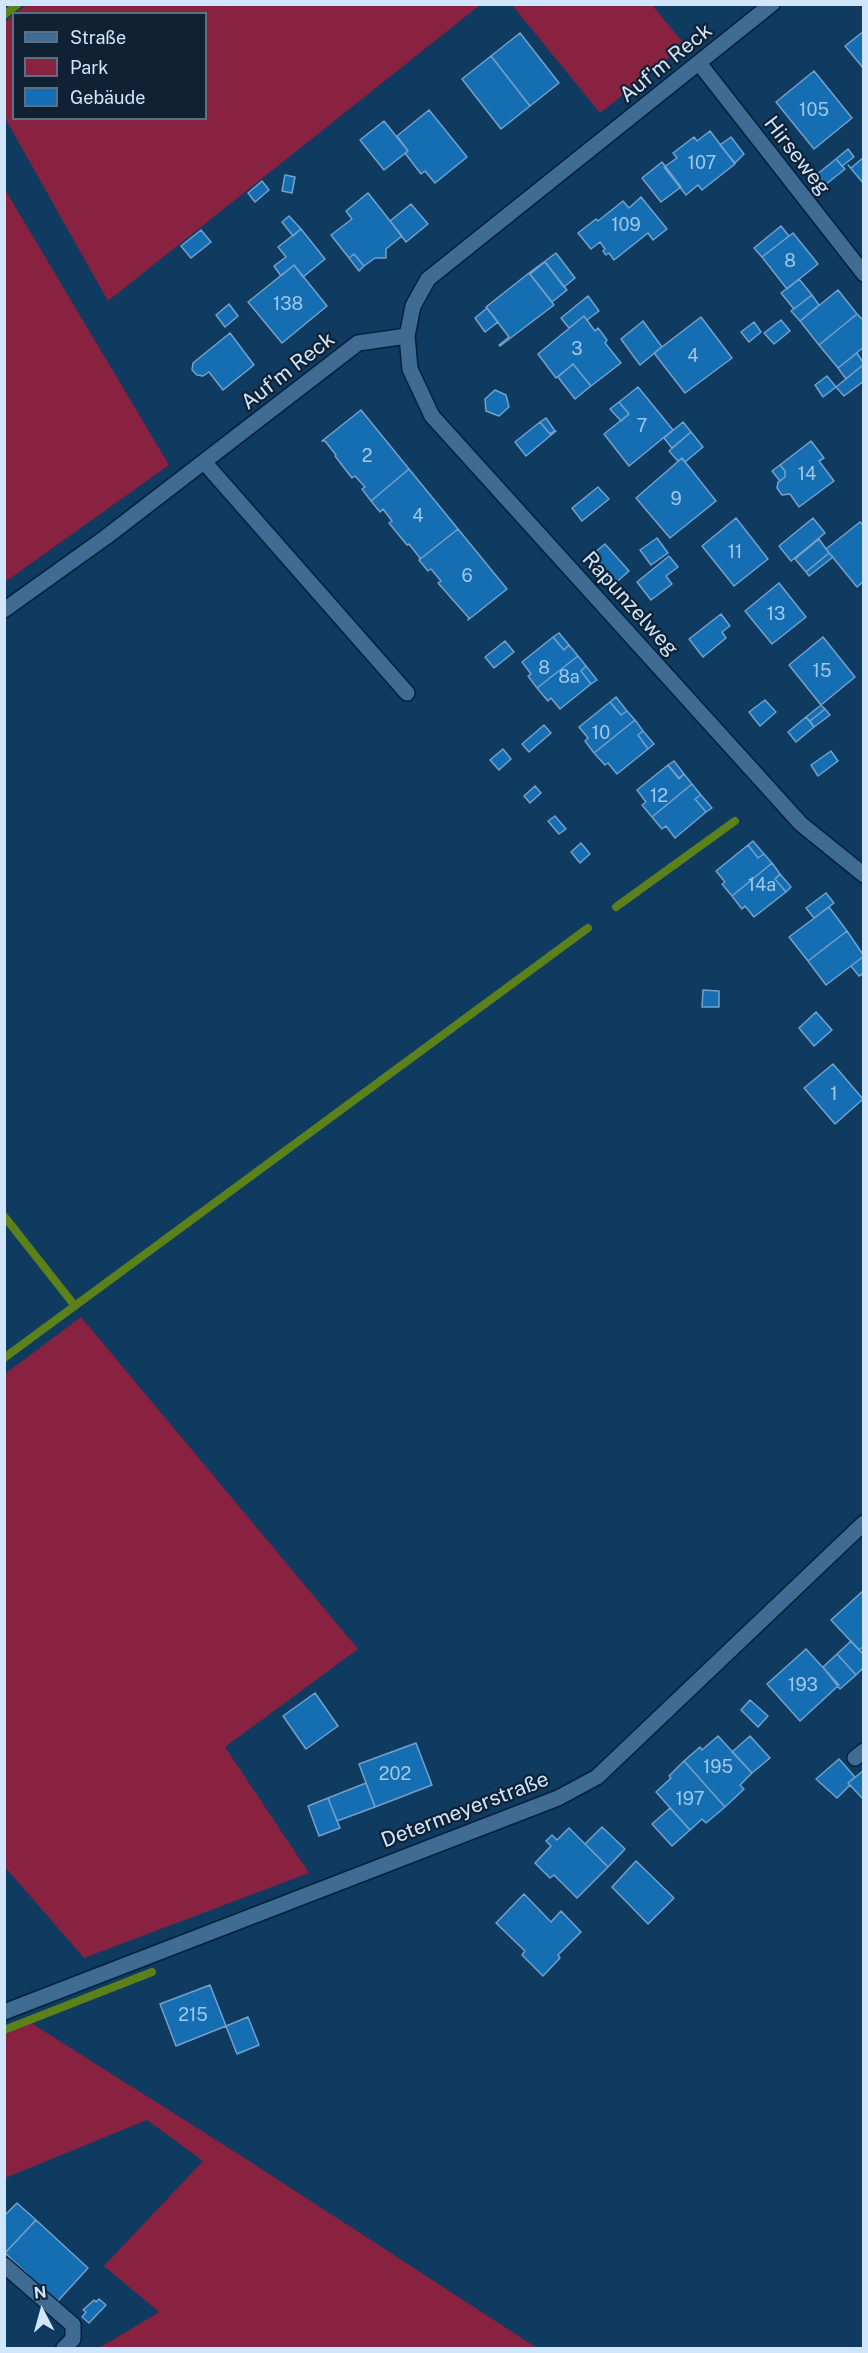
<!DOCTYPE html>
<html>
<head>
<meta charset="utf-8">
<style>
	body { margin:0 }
	#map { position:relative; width:868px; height:2353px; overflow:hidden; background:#0e3b5f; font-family:"Public Sans",sans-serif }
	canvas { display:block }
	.frame { position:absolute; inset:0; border:6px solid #cfe6fd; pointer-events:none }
	.legend { position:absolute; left:12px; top:12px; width:195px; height:108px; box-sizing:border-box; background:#0f2132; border:2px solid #5c7083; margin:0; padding:8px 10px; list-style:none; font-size:18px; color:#cfe6fd }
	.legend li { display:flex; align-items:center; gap:12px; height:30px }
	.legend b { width:30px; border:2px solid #5c7083 }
	.north { position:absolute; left:12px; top:2281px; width:60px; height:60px; -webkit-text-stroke:4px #0f2132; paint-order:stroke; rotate:354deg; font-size:16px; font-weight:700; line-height:24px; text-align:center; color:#cfe6fd }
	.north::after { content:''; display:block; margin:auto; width:21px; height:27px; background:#cfe6fd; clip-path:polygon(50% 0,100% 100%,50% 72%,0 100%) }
</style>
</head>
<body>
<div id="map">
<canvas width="868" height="2353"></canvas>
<div class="frame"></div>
<ul class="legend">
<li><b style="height:8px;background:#406b93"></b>Straße</li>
<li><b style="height:16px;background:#882240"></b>Park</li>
<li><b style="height:16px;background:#156eb2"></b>Gebäude</li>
</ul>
<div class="north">N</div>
</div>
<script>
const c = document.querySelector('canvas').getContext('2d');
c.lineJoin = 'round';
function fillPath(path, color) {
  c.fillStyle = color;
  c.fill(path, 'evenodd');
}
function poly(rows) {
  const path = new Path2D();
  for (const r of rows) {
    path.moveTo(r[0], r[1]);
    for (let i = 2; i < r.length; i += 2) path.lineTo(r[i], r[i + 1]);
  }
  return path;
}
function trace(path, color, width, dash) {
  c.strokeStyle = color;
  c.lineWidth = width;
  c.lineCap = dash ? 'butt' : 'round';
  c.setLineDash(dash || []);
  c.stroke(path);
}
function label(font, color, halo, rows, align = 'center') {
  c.font = font + ' "Public Sans",sans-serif';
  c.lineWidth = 4.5;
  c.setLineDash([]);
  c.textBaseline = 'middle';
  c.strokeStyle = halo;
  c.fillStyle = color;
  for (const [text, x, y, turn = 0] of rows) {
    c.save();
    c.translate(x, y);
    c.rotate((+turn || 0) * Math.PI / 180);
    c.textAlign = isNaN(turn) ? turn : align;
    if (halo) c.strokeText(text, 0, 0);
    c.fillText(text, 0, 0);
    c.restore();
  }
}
fillPath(poly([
	[26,5,26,4,480,5,108,301,5,118,5,22,13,15,14,118,206,118,206,14,15,13],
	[512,5,652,5,685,45,600,113],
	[4,188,169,465,5,582,4,582],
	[81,1317,358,1649,225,1747,309,1873,84,1958,4,1866,5,1374],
	[31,2023,243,2157,537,2348,99,2348,159,2312,104,2266,203,2161,147,2120,5,2178,5,2034]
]), '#882240');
trace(poly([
	[4,15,18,4],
	[616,907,735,821],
	[4,1216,75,1306],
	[4,1358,588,928],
	[4,2030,152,1972]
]), '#5c811b', 8);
const building = poly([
	[864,31,864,69,845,46,864,31],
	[520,33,559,83,530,106,491,56,520,33],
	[491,56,530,106,501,129,462,79,491,56],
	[814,71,852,118,814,149,776,102,814,71],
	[429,110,467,157,435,183,425,171,421,174,405,153,408,151,397,136,429,110],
	[384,121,408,151,384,170,360,140,384,121],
	[710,131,735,164,702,190,698,185,686,195,664,167,677,158,673,153,694,137,697,141,710,131],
	[731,137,744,154,735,163,720,145,731,137],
	[848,149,854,157,842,166,836,159,848,149],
	[864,157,864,184,848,165,851,168,864,157],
	[836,159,845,169,825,185,816,175,836,159],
	[662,162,681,187,661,202,642,178,662,162],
	[285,175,295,177,292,193,282,191,285,175],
	[262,181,269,190,255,202,248,193,262,181],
	[368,193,402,236,386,249,386,258,375,258,364,266,354,254,349,258,331,235,352,219,346,211,368,193],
	[641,197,667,229,653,240,648,233,614,260,609,253,606,255,603,251,605,249,600,242,591,249,578,233,596,219,598,221,623,201,629,208,641,197],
	[411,204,428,224,406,242,390,221,411,204],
	[289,216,301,229,293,236,282,222,289,216],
	[781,226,789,236,762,257,754,248,781,226],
	[301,229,325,259,303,277,294,265,281,276,274,266,286,257,278,247,301,229],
	[201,230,211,242,191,258,181,246,201,230],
	[793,233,818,264,787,289,762,257,793,233],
	[556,253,575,278,564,287,545,262,529,273,556,253],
	[354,254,364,266,359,271,349,258,354,254],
	[545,262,567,290,552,302,530,274,545,262],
	[294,265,327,306,282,343,248,302,294,265],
	[529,273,554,305,500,346,499,345,509,337,486,307,529,273],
	[799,279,812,295,794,309,781,293,799,279],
	[838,290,857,314,819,345,800,321,838,290],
	[812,295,819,305,800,321,791,311,812,295],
	[588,296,599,311,587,320,584,316,569,328,561,318,588,296],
	[229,304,238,316,225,327,216,315,229,304],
	[487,308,498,322,485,332,475,318,487,308],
	[857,314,864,321,864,347,838,368,819,345,857,314],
	[584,316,595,331,598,328,607,340,605,343,621,363,591,386,573,364,556,378,538,354,584,316],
	[701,317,732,358,685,393,654,353,701,317],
	[781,320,790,331,774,344,764,333,781,320],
	[643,321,662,347,640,365,621,339,643,321],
	[754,322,761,332,749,342,741,332,754,322],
	[230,333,254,365,223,390,209,372,203,376,197,375,192,370,193,363,230,333],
	[857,353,864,364,846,379,838,368,857,353],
	[573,364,591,386,575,399,558,377,573,364],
	[864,364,864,381,844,396,836,387,864,364],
	[827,376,836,387,823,397,815,385,827,376],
	[638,387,673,430,629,466,604,434,629,414,619,402,638,387],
	[495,390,506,395,509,407,499,416,486,411,485,399,495,390],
	[619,402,629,414,621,421,610,409,619,402],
	[361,410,409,469,371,501,362,489,365,487,355,476,352,478,335,456,336,455,325,441,322,441,361,410],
	[546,418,555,431,550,434,540,422,546,418],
	[540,422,550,434,556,431,526,456,515,442,540,422],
	[683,422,691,432,672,448,664,438,683,422],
	[691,432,703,447,685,462,682,458,678,461,669,451,691,432],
	[811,441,824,458,819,461,834,481,799,507,790,494,782,495,777,488,778,482,785,477,785,471,780,465,811,441],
	[682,458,716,501,670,538,636,498,682,458],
	[780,465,785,471,785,477,780,481,772,471,780,465],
	[409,469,458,529,419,560,420,558,409,544,407,545,389,523,392,521,383,509,380,512,371,501,409,469],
	[598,487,609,499,582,521,572,508,598,487],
	[736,518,768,559,734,586,702,546,736,518],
	[813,518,825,533,791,561,779,546,813,518],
	[860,522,864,526,864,581,857,587,826,549,860,522],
	[458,529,507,589,468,620,469,618,438,583,441,581,431,569,428,571,419,560,458,529],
	[657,538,668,553,651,565,640,550,657,538],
	[819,539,829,553,806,572,795,559,819,539],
	[605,544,629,571,612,586,588,558,605,544],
	[829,553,833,557,809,576,806,572,829,553],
	[669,556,678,567,666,576,672,584,651,600,637,582,669,556],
	[779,583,806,617,772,644,745,611,779,583],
	[721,614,730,626,722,632,726,638,703,657,689,639,721,614],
	[559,633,569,645,564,650,553,637,559,633],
	[553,637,564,650,569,645,578,656,537,688,528,676,531,674,522,662,553,637],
	[823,637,855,677,821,705,789,665,823,637],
	[505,641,514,652,494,668,485,657,505,641],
	[578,656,586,666,581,671,591,684,560,709,551,698,548,701,537,688,578,656],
	[586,666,597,680,591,684,581,671,586,666],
	[616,697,627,711,621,715,610,702,616,697],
	[765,700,776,712,760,726,749,712,765,700],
	[610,702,621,715,627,711,635,720,594,753,585,741,588,738,579,727,610,702],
	[821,705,825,709,810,721,806,717,821,705],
	[825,709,830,715,814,727,810,721,825,709],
	[806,717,814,727,796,742,788,732,806,717],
	[635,720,643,731,638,735,648,749,617,774,608,763,605,765,594,753,635,720],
	[544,725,551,733,529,752,522,744,544,725],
	[643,731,654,744,648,749,638,735,643,731],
	[503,749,511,759,499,770,490,760,503,749],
	[831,751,838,761,818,776,811,765,831,751],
	[674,761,684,774,679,779,668,765,674,761],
	[668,765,679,778,684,774,692,784,652,817,642,805,646,802,637,790,668,765],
	[692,784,701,795,695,799,706,812,675,838,666,826,662,829,652,817,692,784],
	[535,786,541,793,530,803,524,796,535,786],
	[701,795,712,808,706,812,695,799,701,795],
	[555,816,566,829,559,834,548,821,555,816],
	[753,841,764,854,758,858,748,845,753,841],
	[581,843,590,854,580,863,571,852,581,843],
	[748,845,758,858,764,854,772,863,732,896,722,884,725,882,716,871,748,845],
	[772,863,780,874,775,879,786,892,754,917,745,906,742,909,732,896,772,863],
	[780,874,791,887,786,892,775,879,780,874],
	[826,893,834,903,814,918,806,908,826,893],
	[829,907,847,931,808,961,789,937,829,907],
	[847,931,864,956,826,985,808,961,847,931],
	[864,956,864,973,859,976,851,966,864,956],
	[703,990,719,991,719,1007,702,1007,703,990],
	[816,1012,832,1030,814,1046,799,1028,816,1012],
	[833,1064,863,1099,835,1124,804,1088,833,1064],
	[864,1590,864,1646,859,1650,831,1620,864,1590],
	[851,1641,864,1655,864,1667,856,1675,837,1654,851,1641],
	[806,1649,839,1685,800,1721,767,1684,806,1649],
	[837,1654,856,1675,840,1689,823,1667,837,1654],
	[315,1693,338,1726,306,1749,283,1716,315,1693],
	[750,1700,768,1716,758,1727,741,1710,750,1700],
	[718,1736,752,1773,740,1785,744,1789,725,1807,684,1761,700,1747,702,1750,718,1736],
	[750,1736,770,1758,752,1773,732,1752,750,1736],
	[416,1743,432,1785,375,1807,359,1764,416,1743],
	[839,1759,855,1777,848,1783,850,1785,837,1798,816,1779,839,1759],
	[684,1761,725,1807,706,1823,702,1819,690,1830,656,1792,671,1778,669,1776,684,1761],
	[864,1770,864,1800,848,1783,864,1770],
	[366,1783,375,1807,337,1821,328,1798,366,1783],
	[328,1798,340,1828,319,1836,308,1806,328,1798],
	[670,1808,690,1830,672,1846,652,1824,670,1808],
	[602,1827,625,1849,608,1867,585,1844,602,1827],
	[569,1828,608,1867,577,1898,554,1875,550,1878,535,1863,551,1846,546,1841,552,1835,557,1840,569,1828],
	[636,1861,674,1898,648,1924,612,1887,636,1861],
	[524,1894,551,1922,561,1911,581,1932,558,1955,560,1958,543,1976,522,1955,525,1951,496,1923,524,1894],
	[210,1985,226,2026,176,2046,160,2004,210,1985],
	[248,2017,259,2045,237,2054,226,2026,248,2017],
	[17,2203,36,2220,5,2253,4,2216,17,2203],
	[36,2220,88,2268,57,2302,5,2253,36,2220],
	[99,2299,106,2305,89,2323,82,2317,86,2312,83,2310,94,2300,96,2302,99,2299]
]);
fillPath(building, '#156eb2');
trace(building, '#74a1cc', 1.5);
const service = poly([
	[205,463,407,693],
	[4,2265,73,2325,73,2339,64,2348]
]);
const minor = poly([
	[772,4,428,279,413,306,407,336,410,369,432,416,801,824,864,875],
	[699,63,864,274],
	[4,610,106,537,358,343,407,336],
	[855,1758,864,1751],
	[4,2012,558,1798,597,1777,864,1523]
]);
trace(service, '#01213c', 18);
trace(minor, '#01213c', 18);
trace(service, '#406b93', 15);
trace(minor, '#406b93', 15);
label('18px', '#a0c8ea', null, [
	["105",814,110],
	["107",702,163],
	["109",626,225],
	["8",790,261],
	["138",288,304],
	["3",577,349],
	["4",693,356],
	["7",642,426],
	["2",367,456],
	["14",807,474],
	["9",676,499],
	["4",418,516],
	["11",735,552],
	["6",467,576],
	["13",776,614],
	["8",544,668],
	["15",822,671],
	["8a",569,677],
	["10",601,733],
	["12",659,796],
	["14a",762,885],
	["1",834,1094],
	["193",803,1685],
	["195",718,1767],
	["202",395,1774],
	["197",690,1799],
	["215",193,2015]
]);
label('21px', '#cfe6fd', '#0f2132', [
	["Auf'm Reck",666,63,-39],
	["Hirseweg",797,156,52],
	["Auf'm Reck",288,371,-38],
	["Rapunzelweg",630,604,48],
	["Determeyerstraße",465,1810,-21]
]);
</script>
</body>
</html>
